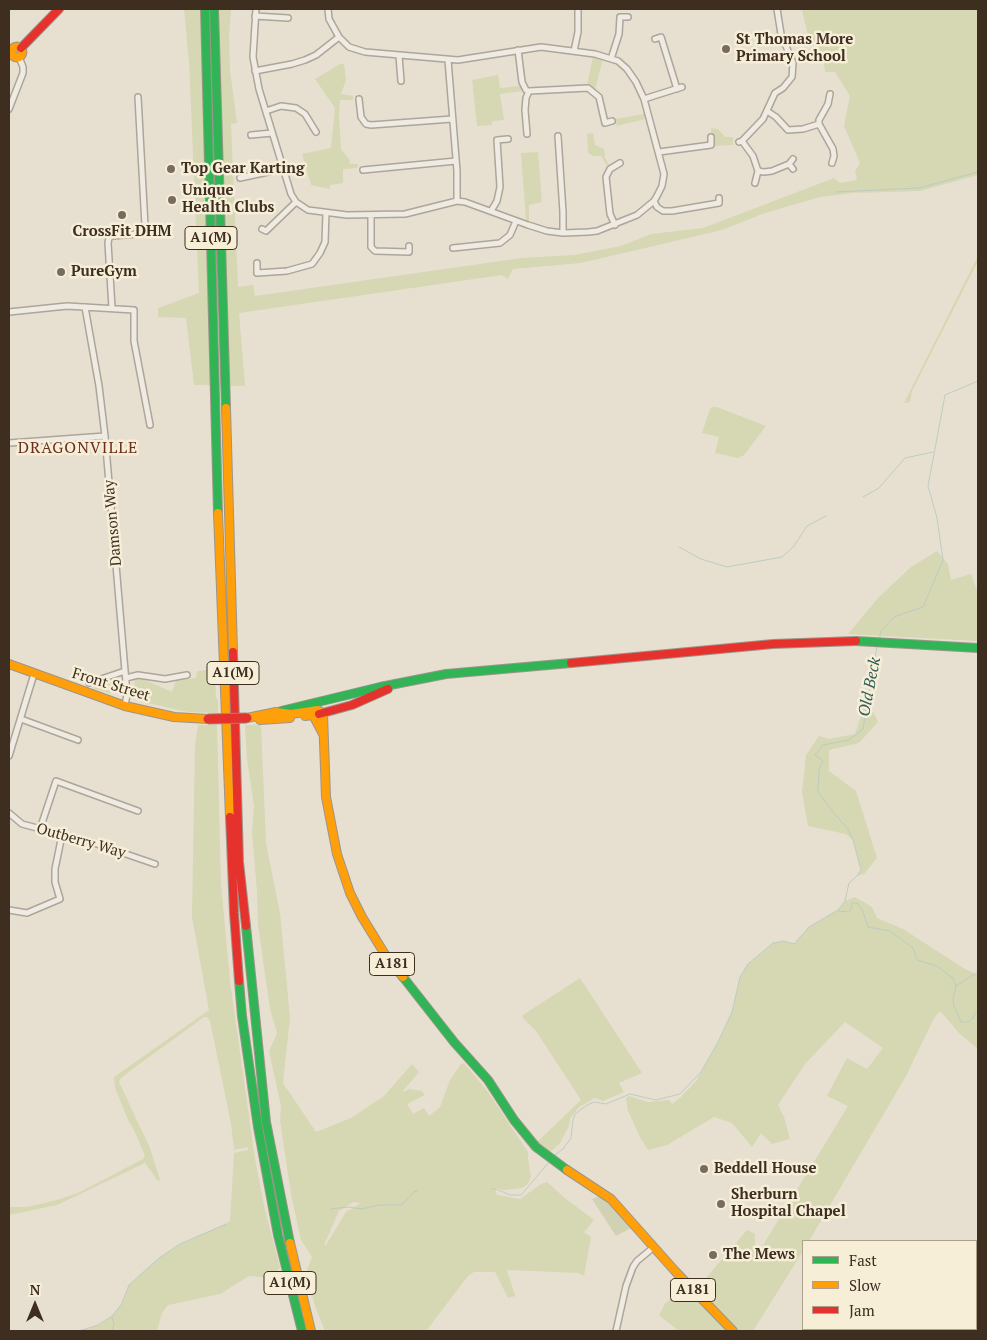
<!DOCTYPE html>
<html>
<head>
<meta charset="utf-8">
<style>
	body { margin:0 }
	#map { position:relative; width:987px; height:1340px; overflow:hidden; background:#e7e0d1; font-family:"PT Serif",serif }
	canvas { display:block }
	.frame { position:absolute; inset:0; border:10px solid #3d2e20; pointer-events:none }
	.legend { position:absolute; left:802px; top:1240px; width:175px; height:90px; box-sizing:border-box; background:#f7eed8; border:1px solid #ada18e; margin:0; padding:6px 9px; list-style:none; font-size:15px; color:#3d2e20 }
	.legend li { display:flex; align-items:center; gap:10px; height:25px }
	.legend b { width:25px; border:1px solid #ada18e }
	.north { position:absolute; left:10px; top:1280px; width:50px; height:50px; -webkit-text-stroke:4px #f7eed8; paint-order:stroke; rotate:0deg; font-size:14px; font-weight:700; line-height:20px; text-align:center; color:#3d2e20 }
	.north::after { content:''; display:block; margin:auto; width:18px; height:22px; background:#3d2e20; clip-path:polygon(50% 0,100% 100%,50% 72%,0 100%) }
</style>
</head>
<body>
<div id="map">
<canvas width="987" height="1340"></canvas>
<div class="frame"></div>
<ul class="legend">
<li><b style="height:6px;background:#30b455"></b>Fast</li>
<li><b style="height:6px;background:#ff9f0a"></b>Slow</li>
<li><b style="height:6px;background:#e5322d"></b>Jam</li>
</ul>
<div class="north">N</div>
</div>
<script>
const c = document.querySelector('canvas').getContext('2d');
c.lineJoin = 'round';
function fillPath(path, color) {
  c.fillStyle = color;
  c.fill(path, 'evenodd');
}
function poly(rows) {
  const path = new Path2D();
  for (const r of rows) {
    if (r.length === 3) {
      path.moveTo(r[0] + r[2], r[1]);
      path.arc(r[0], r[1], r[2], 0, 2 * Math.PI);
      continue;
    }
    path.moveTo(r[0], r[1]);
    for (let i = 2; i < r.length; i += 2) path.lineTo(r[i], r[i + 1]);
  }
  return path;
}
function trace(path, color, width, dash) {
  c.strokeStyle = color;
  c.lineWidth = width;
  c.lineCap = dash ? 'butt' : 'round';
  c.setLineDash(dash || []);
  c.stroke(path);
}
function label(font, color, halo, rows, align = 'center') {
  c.font = font + ' "PT Serif",serif';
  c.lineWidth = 5;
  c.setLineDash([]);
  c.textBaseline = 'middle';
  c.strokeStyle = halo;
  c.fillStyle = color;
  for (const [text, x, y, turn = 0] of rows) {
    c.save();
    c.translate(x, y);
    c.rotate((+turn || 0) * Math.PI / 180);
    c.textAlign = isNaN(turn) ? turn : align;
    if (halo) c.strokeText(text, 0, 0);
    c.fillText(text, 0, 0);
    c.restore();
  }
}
fillPath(poly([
	[184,9,231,9,229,36,230,70,237,123,231,124,238,287,253,285,255,296,522,258,574,255,621,246,651,234,703,228,834,178,840,183,857,180,855,171,860,163,844,126,850,96,835,72,825,72,823,56,809,39,802,10,978,9,978,175,920,191,853,193,820,197,765,213,722,230,581,263,513,269,508,279,502,275,239,313,245,386,194,385,186,318,158,317,158,308,199,293,189,62],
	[593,57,603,59,595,89,587,85],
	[340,64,344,64,346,80,341,94,353,96,353,100,340,100,339,117,341,149,349,159,350,164,358,164,357,168,343,169,343,183,330,185,330,189,311,185,302,154,331,148,335,108,315,79],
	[498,75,500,88,520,86,522,91,500,94,504,120,492,121,492,125,477,126,472,80],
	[644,114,645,119,617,126,615,119],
	[711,128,718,129,725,137,733,137,733,145,712,146],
	[593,133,595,145,604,149,605,158,609,165,607,166,601,156,594,156,588,153,587,134],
	[538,152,542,202,529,205,529,223,526,221,521,153],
	[978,256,978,261,912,391,910,402,904,403],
	[712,407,717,407,766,426,744,455,738,458,715,453,719,437,702,433,710,409],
	[937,551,948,564,951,580,971,574,978,593,978,641,848,634,878,598,911,567],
	[215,669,216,697,218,701,218,713,189,712,178,710,144,702,137,697,134,679,143,679,172,692,176,681,196,678,197,671],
	[119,678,122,684,121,688,119,688,117,692,109,693,92,688],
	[869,703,878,722,859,743,829,750,829,771,856,791,877,858,864,874,857,876,861,870,853,840,846,834,808,826,802,792,806,755,819,736,829,739,855,734,862,713,863,704],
	[198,725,217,725,221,884,230,981,255,1159,265,1210,280,1267,272,1278,249,1276,220,1294,168,1305,162,1313,157,1331,79,1331,99,1325,112,1316,121,1305,129,1285,159,1258,180,1244,226,1224,230,1221,234,1153,248,1150,248,1147,234,1150,231,1124,210,1021,207,1017,204,1017,138,1065,121,1078,119,1082,150,1148,160,1180,158,1181,145,1163,57,1205,9,1215,9,1207,27,1207,57,1200,78,1193,143,1159,145,1156,143,1151,134,1130,128,1120,115,1088,114,1077,209,1010,192,917,195,744],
	[245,725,261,725,266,843,280,913,290,1018,283,1083,316,1132,351,1118,384,1096,412,1064,419,1072,402,1092,410,1089,422,1091,425,1095,407,1104,413,1114,424,1108,429,1116,440,1107,450,1080,460,1065,464,1063,488,1092,528,1152,528,1159,531,1177,528,1184,522,1188,514,1189,503,1190,495,1188,497,1195,520,1199,541,1184,547,1182,566,1199,594,1220,584,1232,591,1237,584,1276,578,1273,507,1270,515,1296,508,1298,495,1272,474,1272,468,1276,426,1331,325,1331,315,1306,306,1273,312,1257,301,1240,291,1194,280,1121,281,1106,269,1051,277,1033,270,1009,258,925,257,891,252,833,254,806,247,759],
	[353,1202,361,1203,346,1212,326,1245,324,1245,339,1211],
	[855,897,872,907,877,918,903,929,965,969,978,975,978,1049,960,1034,940,1011,933,1020,906,1076,809,1241,803,1241,803,1251,753,1331,679,1331,659,1315,665,1304,681,1287,689,1295,705,1279,747,1230,755,1234,755,1252,757,1255,848,1106,827,1096,847,1058,867,1069,883,1048,845,1022,805,1064,778,1105,784,1117,790,1139,772,1144,761,1133,752,1147,732,1123,714,1117,667,1145,648,1150,641,1139,628,1111,626,1098,629,1096,647,1102,669,1100,672,1104,681,1097,696,1081,718,1042,732,1012,740,977,748,964,773,943,784,941,794,944,809,927,838,910,845,901],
	[580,978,642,1073,619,1083,624,1092,603,1101,595,1098,579,1107,570,1119,569,1126,560,1143,549,1153,537,1142,581,1100,536,1031,523,1018,523,1015]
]), '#d6d7b3');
fillPath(poly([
	[600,1196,610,1202,631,1228,616,1236,592,1199]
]), '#d1d1b3');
trace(poly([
	[835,192,919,188,978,172],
	[863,497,879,488,905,458,933,452],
	[679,547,701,559,727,567,782,557,794,546,807,526,826,516],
	[879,640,881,631,894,617,923,607,943,560,937,518,928,486,945,395,978,381],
	[839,911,849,912,851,910,852,903,857,903,862,909,868,927,890,931,913,948,917,960,937,966,953,978,956,986,953,999,954,1006,961,1022,969,1022,973,1018,975,1013,978,1012],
	[956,986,978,972],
	[555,1155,563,1149,571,1138,573,1120,575,1114,587,1105,594,1102,606,1104,630,1094,656,1100,680,1094,701,1072,718,1042,732,1012,740,977,748,964,773,943,784,941,794,944,809,927,838,910,845,901,849,883,857,876,861,870,853,840,848,829,832,811,818,792,819,770,823,761,815,755,823,745,849,740,863,729,877,646],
	[491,1189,496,1189,510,1195,521,1195,549,1162],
	[331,1209,348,1207,362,1209,379,1205,400,1205,403,1204,414,1192,417,1191],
	[79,1331,98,1325,112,1316,121,1305,129,1285,159,1258,180,1244,226,1224],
	[112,1331,114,1325,112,1317]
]), '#bcccc2', 1);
const street = poly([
	[256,9,253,57,259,89,291,194,296,202,308,210,347,215,405,214,457,201,465,202,528,225,547,231,563,233,588,232,597,231,637,215,654,201,657,196,662,186,664,174,644,99,636,82,627,69,618,61,595,54,541,47,458,60,365,52,349,47,339,37,329,19,328,9],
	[255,16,288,18],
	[655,39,661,37,677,89],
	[518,50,522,82,526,90,529,91,588,88,599,97,605,123,612,121],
	[574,51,578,32,578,9],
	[399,56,401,81],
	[611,59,619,34,620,17,628,17],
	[448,60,457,171,457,201],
	[255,71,292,64,305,60,316,55,339,37],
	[830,94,828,104,819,120,819,124,833,149,834,156,832,163],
	[359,99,361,117,366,124,371,125,452,119],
	[644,99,682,87],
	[9,109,23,73,23,67,19,57],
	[266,111,281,106,296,108,305,114,316,132],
	[767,111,776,117,788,130,803,129,819,124],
	[527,134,525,110,526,98,529,91],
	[251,135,272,133],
	[558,136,563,212,563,233],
	[742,141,753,156,758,171,764,172,772,171,789,164],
	[739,142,742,141,763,119,775,93,783,88,792,77,793,63,781,34,777,9],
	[659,152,711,145,711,137],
	[793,169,789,164,793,159],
	[363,170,456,161],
	[240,178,282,169],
	[755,183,758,171],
	[654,201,657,207,663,211,672,211,719,203,719,198],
	[491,211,497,201,500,187,497,140,508,139],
	[371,215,371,247,375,251,409,252,409,246],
	[615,225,610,214,606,177,610,169,620,163],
	[262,229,266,231,296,202],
	[453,248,500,243,510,235,516,221],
	[257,263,257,273,287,271,312,264,320,253,325,242,326,213],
	[85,307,99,386,105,436,127,694,125,706],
	[112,308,108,243,109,238,112,236,137,234,145,226,138,97],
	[9,312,67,306,134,310,134,341,150,425],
	[9,443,105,436],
	[126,678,138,675,165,679,187,675],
	[89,683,125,671],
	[21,719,78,740],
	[9,756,34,674],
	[9,813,22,824,94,843,155,864],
	[40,829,56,781,138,811],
	[9,910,27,913,60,899,55,882,55,869,62,835],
	[616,1331,626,1286,633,1267,637,1261,654,1247]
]);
const fast = poly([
	[205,9,218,513],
	[214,9,226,408],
	[856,641,978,648],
	[281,711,380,687,446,674,571,663],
	[246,926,266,1122,290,1243],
	[403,977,454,1042,488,1080,514,1120,536,1147,567,1170],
	[239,981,242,1016,258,1127,278,1235,302,1331]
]);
const slow = poly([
	[17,52,5.5],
	[226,408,233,652],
	[218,513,230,817],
	[9,664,125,706,174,717,208,719],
	[305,716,313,715,323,734],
	[247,718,276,712,291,714,318,710,323,714,326,797,337,854,350,893,362,917,386,956,403,977],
	[260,720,290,718],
	[567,1170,611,1199,675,1271,733,1331],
	[290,1243,311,1331]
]);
const jam = poly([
	[21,48,59,9],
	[233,652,239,862,246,926],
	[571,663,773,644,856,641],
	[319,714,352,705,388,689],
	[230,817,234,913,239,981]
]);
trace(street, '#ada599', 8);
trace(fast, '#9c958a', 10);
trace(slow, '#9c958a', 10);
trace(jam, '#9c958a', 10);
trace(street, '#efebe3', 5);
trace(fast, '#30b455', 8);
trace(slow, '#ff9f0a', 8);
trace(jam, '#e5322d', 8);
const jamBridge = poly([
	[208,719,247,718]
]);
trace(jamBridge, '#928b80', 11, []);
trace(jamBridge, '#e5322d', 9);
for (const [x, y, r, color] of [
	[726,49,5,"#786c5e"],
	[171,169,5,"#786c5e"],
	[172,200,5,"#786c5e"],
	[122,215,5,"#786c5e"],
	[61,272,5,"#786c5e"],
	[704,1169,5,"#786c5e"],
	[721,1204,5,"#786c5e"],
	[713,1255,5,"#786c5e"]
]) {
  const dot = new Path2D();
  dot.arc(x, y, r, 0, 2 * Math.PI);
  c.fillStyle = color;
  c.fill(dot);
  trace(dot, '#f7eed8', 2);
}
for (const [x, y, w] of [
	[211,238,52],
	[233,673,52],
	[392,964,45],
	[290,1283,52],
	[693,1290,45]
]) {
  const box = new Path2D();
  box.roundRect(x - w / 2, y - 11.5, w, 23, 4);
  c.fillStyle = '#f7eed8';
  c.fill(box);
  trace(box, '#3d2e20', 1);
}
label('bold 14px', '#3d2e20', null, [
	["A1(M)",211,238],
	["A1(M)",233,673],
	["A181",392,964],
	["A1(M)",290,1283],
	["A181",693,1290]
]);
label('bold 15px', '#3d2e20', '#f7eed8', [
	["St Thomas More",736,40],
	["Primary School",736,57],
	["Top Gear Karting",181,169],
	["Unique",182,191],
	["Health Clubs",182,208],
	["CrossFit DHM",122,232,"center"],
	["PureGym",71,272],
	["Beddell House",714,1169],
	["Sherburn",731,1195],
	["Hospital Chapel",731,1212],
	["The Mews",723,1255]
], 'left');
label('15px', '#3d2e20', '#f7eed8', [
	["Damson Way",113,523,-95],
	["Front Street",111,685,17],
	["Outberry Way",81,841,16]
]);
c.letterSpacing = '1px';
label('16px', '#6b2e1e', '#f7eed8', [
	["DRAGONVILLE",78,448]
]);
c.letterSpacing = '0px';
label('italic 16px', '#2f5d5a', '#f7eed8', [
	["Old Beck",870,687,-79]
]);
</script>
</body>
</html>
